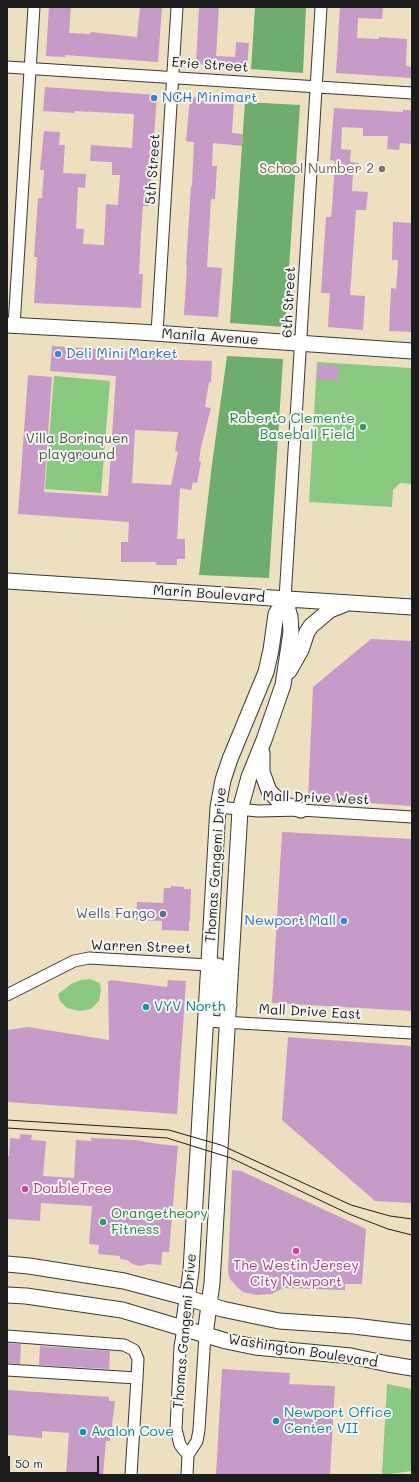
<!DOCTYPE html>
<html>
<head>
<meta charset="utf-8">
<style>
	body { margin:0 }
	#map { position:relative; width:419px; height:1482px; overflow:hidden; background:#ece0c0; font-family:Mali,sans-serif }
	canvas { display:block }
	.frame { position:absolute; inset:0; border:8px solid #1c1c1c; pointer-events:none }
	.scale { position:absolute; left:8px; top:1456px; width:91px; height:18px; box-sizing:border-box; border:2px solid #1c1c1c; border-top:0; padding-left:5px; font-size:12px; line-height:14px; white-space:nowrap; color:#1c1c1c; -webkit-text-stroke:3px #f6f6f2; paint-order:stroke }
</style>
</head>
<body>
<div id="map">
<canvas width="419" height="1482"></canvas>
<div class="frame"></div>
<div class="scale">50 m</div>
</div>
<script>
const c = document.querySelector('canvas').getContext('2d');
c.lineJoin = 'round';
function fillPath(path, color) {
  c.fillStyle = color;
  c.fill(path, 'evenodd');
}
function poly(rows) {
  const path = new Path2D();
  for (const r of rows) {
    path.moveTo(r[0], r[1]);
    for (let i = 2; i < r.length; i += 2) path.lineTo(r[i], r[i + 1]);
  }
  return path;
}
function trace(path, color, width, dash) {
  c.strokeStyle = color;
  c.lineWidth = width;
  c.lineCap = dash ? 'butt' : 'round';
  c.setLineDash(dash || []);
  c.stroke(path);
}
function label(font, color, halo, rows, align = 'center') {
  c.font = font + ' Mali,sans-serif';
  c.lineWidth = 4;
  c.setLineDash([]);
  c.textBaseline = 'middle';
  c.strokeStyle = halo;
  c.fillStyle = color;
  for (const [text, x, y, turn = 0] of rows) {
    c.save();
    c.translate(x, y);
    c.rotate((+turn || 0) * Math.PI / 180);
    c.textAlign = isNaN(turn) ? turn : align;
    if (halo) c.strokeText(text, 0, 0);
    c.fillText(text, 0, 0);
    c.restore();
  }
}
fillPath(poly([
	[317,362,412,368,412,484,400,483,393,490,392,507,309,502],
	[54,376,110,381,101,493,45,489],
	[90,979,100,983,101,990,99,1001,91,1009,80,1011,67,1008,60,1001,58,994,62,991,71,984,81,980],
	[387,1384,412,1389,412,1471,382,1475]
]), '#8ac980');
fillPath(poly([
	[255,7,306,7,303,73,251,69],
	[245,102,300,105,285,327,230,323],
	[227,356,283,359,269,578,199,575,212,464]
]), '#6fad6e');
fillPath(poly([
	[49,7,71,7,69,33,90,34,91,32,137,37,140,7,162,7,158,62,65,55,65,57,46,56],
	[199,7,219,7,216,56,235,57,236,42,249,43,247,69,196,64],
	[340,7,383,8,382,19,358,18,357,38,379,39,379,37,407,39,406,66,412,67,412,78,336,73],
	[45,87,157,95,149,206,143,206,141,233,139,274,143,274,141,308,34,303,37,257,34,257,38,198,42,198,44,170,40,170,44,131,60,132,59,145,65,145,63,173,86,174,85,188,78,187,76,229,84,229,83,244,104,245,106,204,118,205,120,175,112,175,112,162,90,161,91,145,132,148,134,114,75,111,74,113,43,111],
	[190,97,234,100,232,133,243,134,242,146,213,143,212,166,217,166,215,199,211,199,207,267,222,268,218,317,184,315,187,265,186,265,191,186,192,186,194,142,186,141],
	[334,108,403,112,403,110,412,110,412,144,400,143,399,150,387,149,388,136,363,136,363,128,342,127,341,149,351,150,350,162,359,163,358,173,353,173,352,191,368,192,366,210,356,210,350,295,365,296,363,330,328,327,330,293,321,293,326,217,331,217,332,208,335,161,330,160],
	[393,222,412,223,412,332,389,331,391,288,396,289,398,264,398,260,392,260],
	[52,346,140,352,140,355,178,358,177,360,212,361,211,383,209,382,205,407,211,408,201,447,199,461,201,462,197,483,193,482,191,490,180,488,177,539,185,539,185,559,177,559,177,565,156,565,156,562,121,562,121,542,128,542,129,522,18,514,28,375,52,377,44,492,108,496,116,376,50,371],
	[135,430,178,432,175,451,178,452,171,485,132,483],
	[318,364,339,366,338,380,317,379],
	[371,639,412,641,412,806,308,799,313,687],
	[282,832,412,839,412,1011,272,1003],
	[171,886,184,887,184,889,191,889,190,922,189,921,189,931,162,930,162,921,136,920,137,902,163,903,164,888,171,888],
	[111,980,167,987,168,980,186,981,177,1114,7,1102,7,1030,28,1027,109,1040,108,981,111,981],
	[288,1037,412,1046,412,1203,375,1201,282,1120],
	[20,1134,32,1135,31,1140,46,1141,43,1176,74,1178,76,1140,91,1141,91,1138,135,1140,158,1144,178,1146,169,1252,162,1252,161,1265,149,1264,139,1266,133,1264,127,1260,120,1259,120,1256,98,1254,99,1245,89,1244,92,1206,41,1203,40,1221,7,1219,7,1156,9,1156,10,1138,20,1139],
	[232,1170,241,1171,366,1229,362,1284,345,1284,345,1290,283,1288,272,1294,256,1295,243,1292,238,1288,230,1279,228,1273],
	[7,1343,21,1344,20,1364,7,1363],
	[40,1346,110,1351,109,1369,39,1365],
	[222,1369,290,1373,289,1384,335,1386,330,1475,216,1475],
	[7,1390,109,1397,109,1401,115,1401,110,1441,106,1441,103,1475,66,1475,69,1433,42,1431,42,1438,7,1435]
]), '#c69bc8');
const street = poly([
	[7,67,412,93],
	[14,326,34,7],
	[157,333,177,7],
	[285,599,321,7],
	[218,807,258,811,301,810,412,817],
	[7,995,74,961,89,958,209,965],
	[206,1021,412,1033],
	[183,1328,180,1347,176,1429,180,1445,188,1455],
	[7,1336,124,1345,134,1350,138,1359,137,1378],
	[7,1370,137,1378,131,1475],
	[187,1475,188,1455,197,1441,199,1430,205,1335]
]);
const secondary = poly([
	[7,325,139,332,412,351],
	[7,581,412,607],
	[289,671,301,650,307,632,311,626,330,610,345,604],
	[262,753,262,772,269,791,281,803,301,810],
	[209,965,218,966,220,971,219,990,222,1002,229,1005],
	[7,1264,29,1266,124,1281,188,1298,222,1309,279,1321,354,1326,412,1333],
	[7,1295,26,1296,122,1310,226,1341,255,1347,351,1356,388,1364,412,1368],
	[183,1328,191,1271,218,807,223,780,230,759,266,672,271,650,276,614,285,599],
	[205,1335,212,1283,240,810,249,777,264,740,283,685,291,632,290,617,285,599]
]);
trace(street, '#3b3935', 13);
trace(secondary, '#3b3935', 17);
trace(street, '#fff', 11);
trace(secondary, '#fff', 15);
trace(poly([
	[7,1120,169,1130,186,1135,221,1145,351,1205,390,1216,412,1219],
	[7,1128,167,1138,231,1158,349,1214,388,1229,412,1235]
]), '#1c1c1c', 1);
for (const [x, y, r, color] of [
	[154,98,4,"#3f7fe0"],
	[382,169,4,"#8d6e63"],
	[58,354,4,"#3f7fe0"],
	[363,427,4,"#2e9e5b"],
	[163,914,4,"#5c6f8a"],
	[344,921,4,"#3f7fe0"],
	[146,1007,4,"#0f9aa8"],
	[25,1189,4,"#d1479c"],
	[103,1222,4,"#2e9e5b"],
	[296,1251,4,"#d1479c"],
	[276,1421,4,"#0f9aa8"],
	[83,1432,4,"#0f9aa8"]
]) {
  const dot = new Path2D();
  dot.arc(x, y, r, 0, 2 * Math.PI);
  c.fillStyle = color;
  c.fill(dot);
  trace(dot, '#f6f6f2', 1.5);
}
label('14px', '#1c1c1c', '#f6f6f2', [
	["Erie Street",210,65,4],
	["5th Street",153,169,-86],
	["6th Street",289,302,-87],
	["Manila Avenue",210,337,4],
	["Marin Boulevard",209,594,4],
	["Mall Drive West",316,798,2],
	["Thomas Gangemi Drive",216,865,-86],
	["Warren Street",141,947,2],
	["Mall Drive East",310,1012,3],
	["Thomas Gangemi Drive",185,1331,-85],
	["Washington Boulevard",303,1351,9]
]);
label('14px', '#366cbe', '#f6f6f2', [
	["NCH Minimart",162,98],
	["Deli Mini Market",66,354],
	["Newport Mall",336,921,"right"]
], 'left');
label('14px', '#785e54', '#f6f6f2', [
	["School Number 2",374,169]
], 'right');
label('14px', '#27864d', '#f6f6f2', [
	["Roberto Clemente",355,419],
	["Baseball Field",355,435],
	["Orangetheory",111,1214,"left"],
	["Fitness",111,1230,"left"]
], 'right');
label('14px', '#42593f', '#f6f6f2', [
	["Villa Borinquen",77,439],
	["playground",77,455]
]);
label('14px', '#4e5e75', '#f6f6f2', [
	["Wells Fargo",155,914]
], 'right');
label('14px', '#0d838f', '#f6f6f2', [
	["VYV North",154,1007],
	["Newport Office",284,1413],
	["Center VII",284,1429],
	["Avalon Cove",91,1432]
], 'left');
label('14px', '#b23c85', '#f6f6f2', [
	["DoubleTree",33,1189],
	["The Westin Jersey",296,1266,"center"],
	["City Newport",296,1282,"center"]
], 'left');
</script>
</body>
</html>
